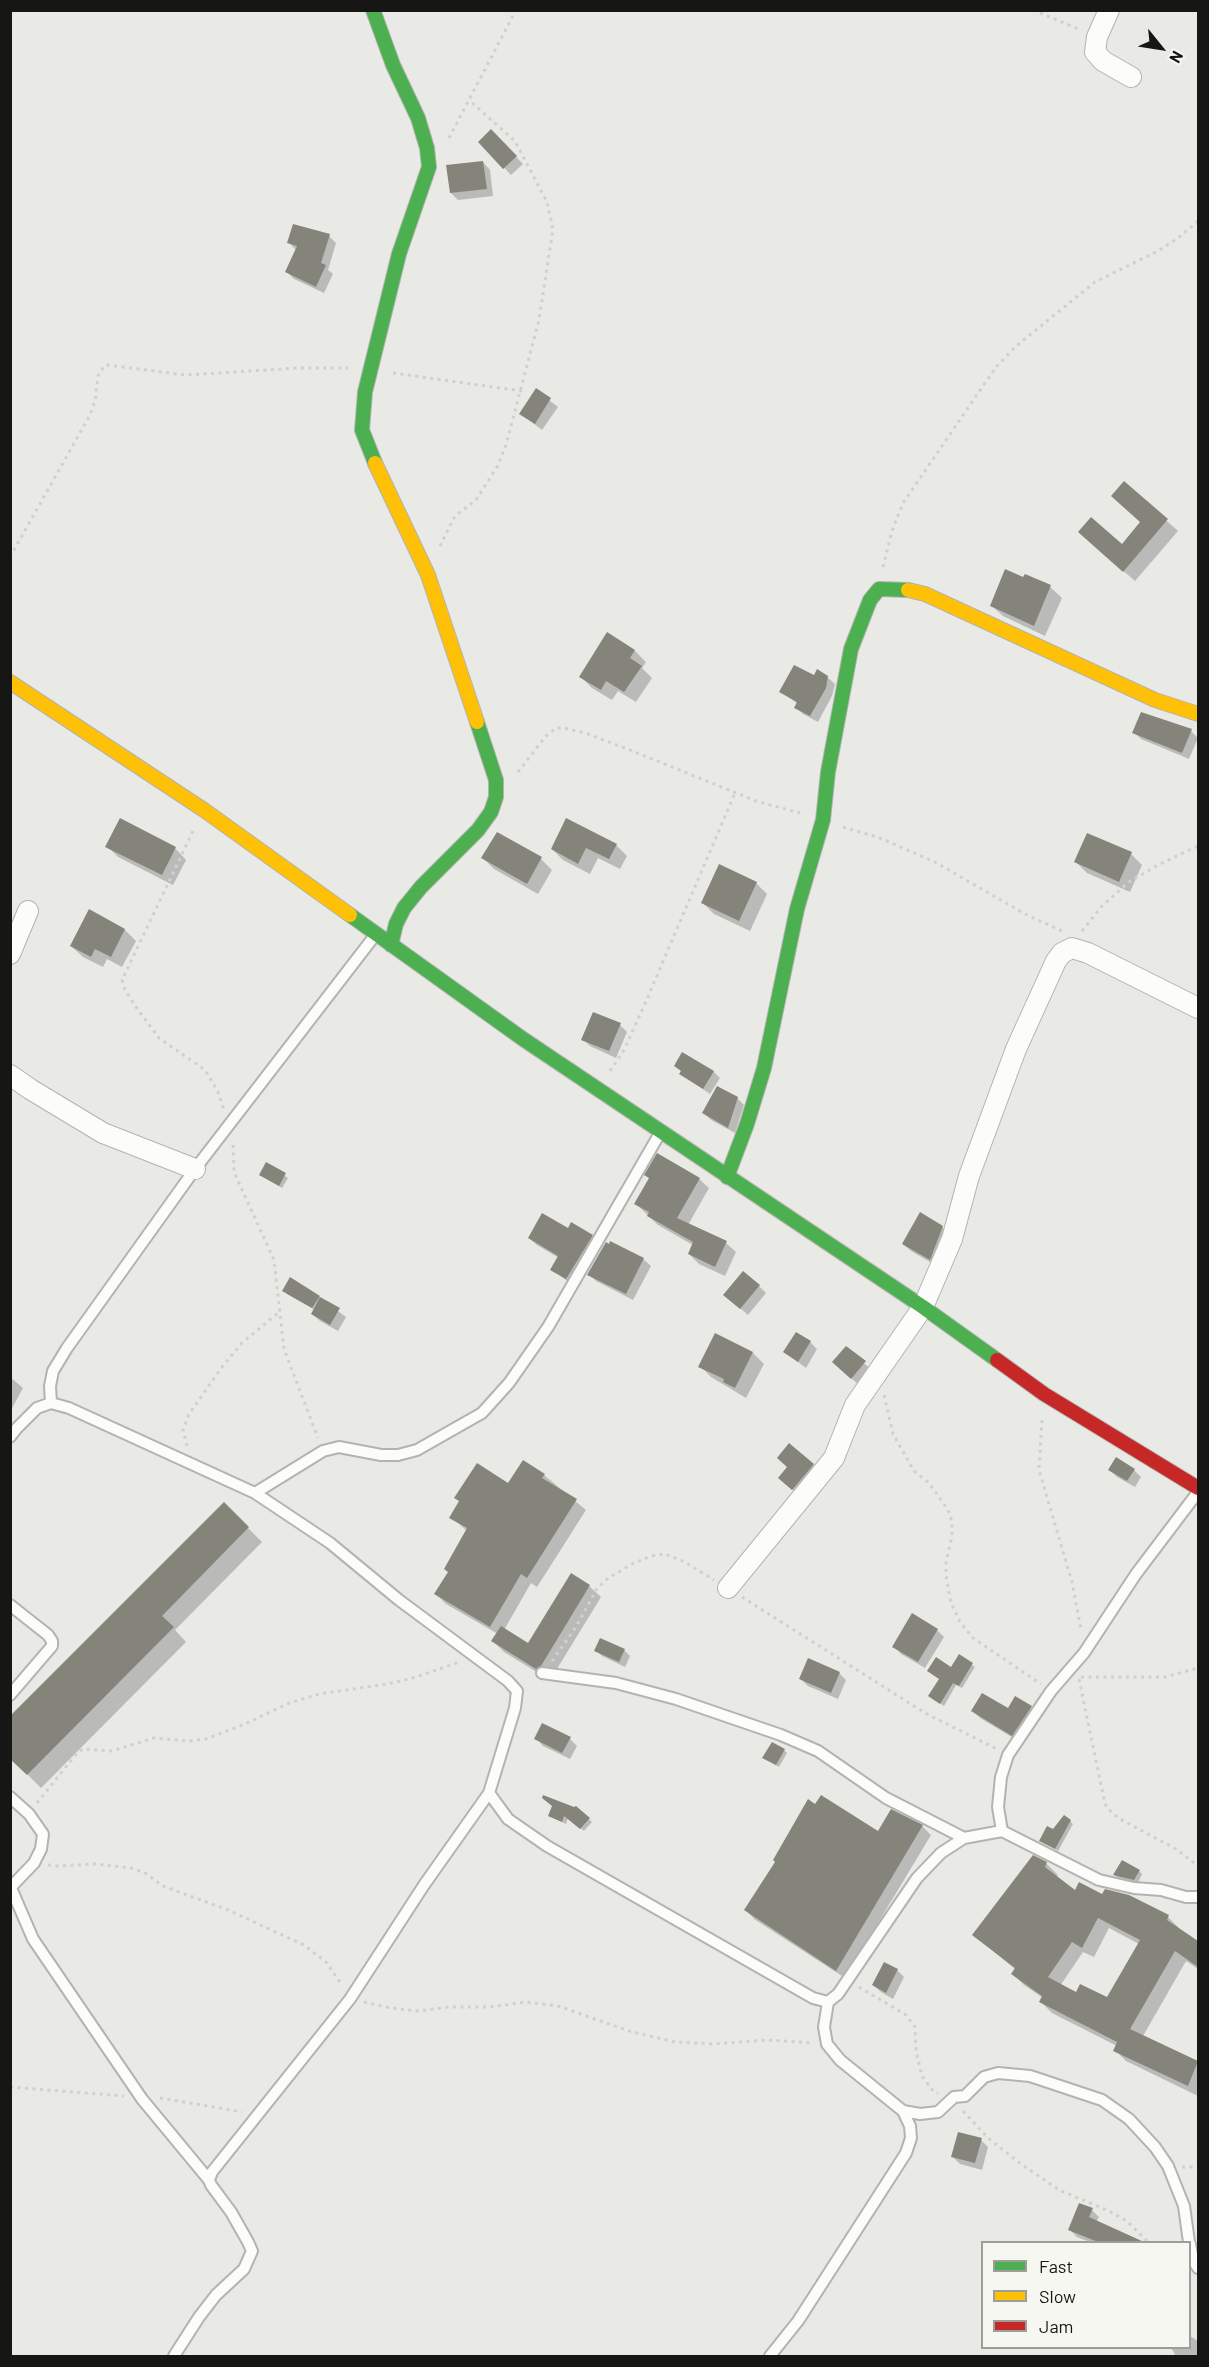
<!DOCTYPE html>
<html>
<head>
<meta charset="utf-8">
<style>
	body { margin:0 }
	#map { position:relative; width:1209px; height:2367px; overflow:hidden; background:#e9e9e6; font-family:Barlow,sans-serif }
	canvas { display:block }
	.frame { position:absolute; inset:0; border:12px solid #161615; pointer-events:none }
	.legend { position:absolute; left:981px; top:2241px; width:210px; height:108px; box-sizing:border-box; background:#f7f7f2; border:2px solid #9d9d9a; margin:0; padding:8px 10px; list-style:none; font-size:18px; color:#161615 }
	.legend li { display:flex; align-items:center; gap:12px; height:30px }
	.legend b { width:30px; border:2px solid #9d9d9a }
	.north { position:absolute; left:1131px; top:18px; width:60px; height:60px; -webkit-text-stroke:4px #f7f7f2; paint-order:stroke; rotate:120deg; font-size:16px; font-weight:700; line-height:24px; text-align:center; color:#161615 }
	.north::after { content:''; display:block; margin:auto; width:21px; height:27px; background:#161615; clip-path:polygon(50% 0,100% 100%,50% 72%,0 100%) }
</style>
</head>
<body>
<div id="map">
<canvas width="1209" height="2367"></canvas>
<div class="frame"></div>
<ul class="legend">
<li><b style="height:8px;background:#4caf50"></b>Fast</li>
<li><b style="height:8px;background:#ffc107"></b>Slow</li>
<li><b style="height:8px;background:#c62828"></b>Jam</li>
</ul>
<div class="north">N</div>
</div>
<script>
const c = document.querySelector('canvas').getContext('2d');
c.lineJoin = 'round';
function fillPath(path, color) {
  c.fillStyle = color;
  c.fill(path, 'evenodd');
}
function poly(rows) {
  const path = new Path2D();
  for (const r of rows) {
    path.moveTo(r[0], r[1]);
    for (let i = 2; i < r.length; i += 2) path.lineTo(r[i], r[i + 1]);
  }
  return path;
}
function trace(path, color, width, dash) {
  c.strokeStyle = color;
  c.lineWidth = width;
  c.lineCap = dash ? 'butt' : 'round';
  c.setLineDash(dash || []);
  c.stroke(path);
}
fillPath(poly([
	[491,131,523,164,511,175,480,142],
	[483,162,490,170,493,196,458,200,451,193],
	[329,236,336,243,328,270,333,274,324,293,294,279,287,272,297,251,289,243],
	[536,390,558,407,542,430,521,414],
	[1124,483,1178,531,1135,581,1091,543,1122,546,1142,523],
	[1025,576,1050,587,1062,598,1045,636,1003,616,991,605],
	[607,634,635,651,646,662,642,668,652,678,636,702,618,691,612,700,592,688,581,677],
	[814,677,827,677,835,684,832,696,818,722,803,714,796,707,798,704,781,692],
	[1191,731,1198,738,1189,759,1141,739,1134,732],
	[498,834,541,859,552,870,538,894,494,869,483,858],
	[616,845,627,856,620,869,598,858,590,874,563,860,552,849],
	[107,846,175,848,186,860,173,885,118,857],
	[1131,854,1142,865,1130,892,1087,873,1076,862],
	[756,883,767,894,750,931,714,914,703,903],
	[90,911,125,930,136,941,122,967,107,959,103,967,83,957,71,946],
	[620,1025,627,1032,616,1058,590,1046,583,1039],
	[683,1054,714,1072,720,1078,710,1094,681,1074,682,1072,676,1066],
	[737,1098,744,1105,735,1133,711,1120,704,1113],
	[267,1164,288,1178,282,1188,264,1177],
	[699,1179,709,1188,688,1225,726,1243,736,1252,725,1276,699,1264,689,1254,693,1245,658,1225,636,1204],
	[942,1227,949,1234,937,1266,911,1251,903,1244],
	[592,1236,599,1243,573,1285,552,1270,559,1258,537,1245,529,1238],
	[611,1243,643,1259,651,1266,633,1300,596,1281,589,1274],
	[759,1286,766,1293,748,1315,733,1302],
	[287,1294,319,1297,346,1317,338,1331,320,1321,312,1314,315,1310],
	[810,1342,817,1349,806,1368,785,1352],
	[846,1348,872,1370,859,1385,841,1369],
	[753,1353,764,1364,746,1398,711,1377,700,1366],
	[10,1377,23,1388,10,1412],
	[813,1465,820,1472,800,1496,787,1485],
	[1110,1470,1134,1470,1141,1477,1135,1487,1117,1477],
	[544,1475,586,1510,537,1587,531,1583,504,1630,529,1645,572,1575,589,1586,601,1597,552,1677,548,1679,504,1652,493,1641,498,1634,446,1604,436,1594,449,1573,467,1531,451,1517,508,1485],
	[224,1504,262,1542,175,1630,186,1642,41,1788,10,1757],
	[937,1630,944,1637,925,1668,901,1654,894,1646],
	[596,1650,624,1650,630,1656,625,1667,602,1656],
	[959,1656,975,1667,962,1688,956,1685,944,1706,933,1699],
	[839,1673,846,1680,838,1699,808,1686,801,1679],
	[1031,1707,1038,1714,1020,1742,980,1718,973,1711,1008,1710],
	[536,1738,570,1739,577,1746,570,1759,543,1746],
	[784,1750,787,1753,779,1767,764,1758],
	[576,1808,592,1822,584,1831,568,1818,566,1824,549,1816],
	[1070,1821,1073,1824,1058,1851,1041,1841],
	[922,1826,931,1835,845,1978,754,1919,746,1910,879,1834],
	[1034,1857,1047,1864,1058,1875,1056,1878,1075,1893,1103,1896,1168,1917,1179,1928,1178,1930,1198,1943,1198,1969,1186,1961,1143,2036,1198,2063,1198,2096,1126,2061,1115,2050,1117,2046,1052,2013,1041,2002,1043,1998,1024,1985,1013,1974,1016,1970,974,1935],
	[1109,1928,1139,1944,1107,1999,1077,1994,1060,1986,1083,1952,1094,1957],
	[1139,1871,1142,1874,1138,1883,1118,1878,1115,1875],
	[897,1970,904,1977,893,1999,881,1992,873,1985],
	[981,2140,988,2147,982,2170,960,2164,953,2157],
	[1092,2210,1099,2217,1096,2223,1124,2235,1131,2242,1090,2242,1077,2237,1070,2230],
	[1190,2336,1198,2341,1198,2356,1173,2356,1175,2354,1171,2348,1190,2348]
]), '#0003');
fillPath(poly([
	[491,129,517,156,503,169,478,142],
	[483,161,487,189,450,193,446,165],
	[293,224,330,234,321,263,326,265,316,287,285,272,297,246,287,243],
	[536,388,551,398,535,424,519,414],
	[1124,481,1168,519,1123,572,1078,532,1091,517,1122,544,1140,522,1111,496],
	[1005,569,1023,577,1025,574,1051,585,1034,626,990,606],
	[607,632,635,650,630,658,642,666,624,692,606,681,601,690,579,677],
	[794,665,814,675,817,669,828,676,826,688,810,716,794,708,797,702,779,692],
	[1141,712,1192,729,1182,753,1132,733],
	[120,818,176,847,162,875,105,847],
	[566,818,617,844,609,859,586,848,578,864,551,849],
	[497,832,542,857,527,884,481,858],
	[1087,833,1132,852,1119,882,1074,862],
	[719,864,757,882,739,921,701,903],
	[89,909,125,929,111,957,95,949,91,957,70,946],
	[593,1012,621,1023,609,1051,581,1040],
	[682,1052,714,1071,703,1089,679,1074,681,1071,674,1066],
	[717,1086,738,1097,728,1128,702,1113],
	[657,1153,700,1178,677,1218,727,1241,715,1267,688,1254,693,1242,647,1216,649,1212,634,1204,649,1178,644,1175],
	[266,1162,286,1173,279,1186,259,1175],
	[920,1212,943,1226,930,1260,902,1244],
	[542,1213,568,1228,571,1222,593,1235,566,1279,550,1270,558,1256,528,1238],
	[610,1241,644,1258,626,1294,587,1275,606,1242,609,1244],
	[743,1271,760,1285,740,1309,723,1295],
	[290,1277,320,1296,312,1308,282,1291],
	[320,1297,340,1308,330,1325,311,1314],
	[796,1332,811,1341,798,1362,783,1352],
	[715,1333,753,1352,735,1388,723,1382,724,1379,698,1367],
	[846,1346,866,1361,851,1379,832,1362],
	[789,1443,814,1464,792,1490,778,1478,787,1467,777,1458],
	[1116,1457,1135,1469,1127,1481,1108,1470],
	[523,1460,545,1474,542,1478,577,1499,527,1578,521,1574,490,1627,434,1594,448,1572,444,1569,467,1528,449,1518,459,1501,454,1498,477,1463,508,1483],
	[224,1502,249,1527,162,1616,174,1627,27,1775,10,1759,10,1716],
	[571,1573,590,1585,541,1666,536,1669,491,1641,501,1626,528,1643],
	[912,1613,938,1629,918,1662,892,1647],
	[600,1638,625,1649,619,1662,594,1651],
	[959,1654,973,1663,959,1686,953,1683,940,1704,928,1696,939,1679,927,1671,936,1657,951,1667],
	[808,1658,840,1672,831,1693,799,1679],
	[982,1693,1008,1708,1015,1696,1032,1706,1012,1736,971,1711],
	[542,1723,571,1737,562,1753,534,1739],
	[772,1742,785,1749,776,1765,762,1758],
	[543,1795,574,1807,576,1806,590,1818,580,1829,564,1816,562,1822,548,1816,552,1806,542,1798],
	[821,1795,878,1831,891,1809,923,1825,836,1971,744,1910,775,1862,773,1860,808,1799,815,1804],
	[1064,1815,1071,1820,1055,1849,1039,1841,1047,1826,1053,1829],
	[1033,1855,1047,1862,1045,1867,1075,1890,1079,1882,1102,1894,1105,1889,1129,1895,1169,1915,1167,1920,1198,1941,1198,1967,1175,1951,1130,2029,1198,2061,1188,2086,1113,2051,1117,2042,1039,2002,1042,1996,1011,1974,1015,1968,972,1935],
	[1098,1918,1140,1940,1107,1997,1080,1984,1076,1992,1048,1977,1072,1942,1082,1948],
	[1122,1860,1140,1870,1134,1880,1113,1875],
	[884,1962,898,1969,886,1993,872,1985],
	[958,2132,982,2138,975,2163,951,2157],
	[1079,2203,1093,2208,1089,2217,1144,2242,1098,2242,1068,2230]
]), '#84847a');
const lane = poly([
	[51,1403,50,1386,53,1371,67,1348,195,1169,376,934],
	[10,1437,17,1428,37,1408,51,1403,69,1408,255,1493,330,1543,399,1600,508,1681,517,1691,515,1708,489,1793,508,1819,547,1846,813,1998,828,2002,838,1994,917,1878,941,1853,964,1838,1002,1831,1099,1880,1134,1888,1161,1890,1186,1897,1198,1897],
	[255,1493,323,1451,339,1447,381,1455,398,1455,417,1450,482,1413,509,1383,548,1327,660,1133],
	[10,1605,48,1635,52,1641,52,1646,10,1695],
	[542,1673,616,1683,676,1699,781,1735,818,1751,886,1798,964,1838],
	[10,1797,29,1814,43,1834,41,1849,34,1863,10,1888],
	[1002,1831,998,1807,1001,1777,1008,1755,1051,1691,1084,1653,1136,1574,1198,1492],
	[11,1888,33,1939,142,2099,209,2180],
	[903,2111,920,2114,938,2112,954,2097,965,2096,984,2077,998,2073,1030,2076,1102,2100,1129,2119,1155,2147,1168,2166,1184,2206,1189,2242],
	[1190,2244,1193,2260,1198,2268],
	[174,2356,199,2317,216,2295,244,2269,252,2251,248,2242,231,2212,211,2185,209,2180,212,2172,350,1999,424,1885,489,1793],
	[770,2356,798,2321,906,2153,911,2138,910,2126,903,2111,840,2060,827,2044,824,2027,828,2002]
]);
const street = poly([
	[1109,10,1097,37,1095,52,1103,61,1131,77],
	[10,954,28,911],
	[10,1075,30,1089,103,1133,195,1169],
	[728,1588,834,1458,855,1405,923,1307,952,1239,969,1176,1016,1049,1056,961,1062,953,1072,948,1088,953,1198,1008]
]);
const fast = poly([
	[373,10,393,65,418,118,427,148,429,167,399,254,365,392,362,430,375,463],
	[350,915,523,1039,923,1307,997,1360],
	[391,945,396,924,404,908,421,887,478,830,491,812,496,797,496,780,477,722],
	[727,1177,747,1124,764,1068,797,909,823,820,828,772,851,649,870,600,879,589,908,590]
]);
const slow = poly([
	[375,463,428,575,477,722],
	[908,590,925,594,1155,700,1198,714],
	[10,682,204,810,350,915]
]);
const jam = poly([
	[997,1360,1044,1394,1198,1488]
]);
trace(lane, '#b3b3b0', 14);
trace(street, '#b3b3b0', 22);
trace(fast, '#b3b3b0', 16);
trace(slow, '#b3b3b0', 16);
trace(jam, '#b3b3b0', 16);
trace(poly([
	[1033,10,1081,30],
	[449,138,516,10],
	[393,373,522,391],
	[440,546,455,516,476,500,497,467,506,445,539,320,553,229,547,202,515,141,469,100],
	[10,557,90,415,95,401,98,376,104,366,108,365,185,375,298,368,348,368],
	[883,567,892,531,903,503,996,367,1015,347,1095,282,1158,251,1178,238,1198,221],
	[518,772,546,736,556,728,564,728,585,733,630,750,756,801,800,813],
	[843,827,880,838,935,862,1025,914,1064,932],
	[193,831,122,980,125,990,138,1010,159,1038,205,1070,218,1092,224,1110],
	[1082,931,1101,907,1129,882,1158,865,1198,846],
	[610,1071,624,1050,644,1006,735,793],
	[233,1145,234,1172,274,1260,284,1349,318,1438],
	[884,1395,893,1434,901,1448,914,1471,929,1483,948,1510,952,1522,952,1536,946,1563,946,1576,951,1603,960,1622,973,1638,1041,1684],
	[1042,1420,1039,1470,1072,1582,1081,1629],
	[187,1446,183,1430,189,1414,222,1367,242,1343,278,1313],
	[742,1597,925,1713,997,1749],
	[552,1661,576,1627,596,1590,607,1579,632,1564,651,1556,665,1554,685,1562,714,1580],
	[1081,1677,1165,1677,1198,1668],
	[1079,1679,1105,1804,1112,1813,1120,1819,1176,1849,1198,1866],
	[37,1803,77,1753,83,1749,112,1751,154,1738,189,1741,206,1739,245,1724,289,1703,319,1694,388,1684,416,1677,460,1662],
	[48,1865,57,1866,95,1864,131,1868,145,1873,163,1886,228,1910,304,1945,326,1962,342,1985],
	[859,1987,906,2015,915,2027,916,2051,922,2076,934,2092,938,2093],
	[364,2002,390,2008,419,2011,449,2007,490,2007,526,2002,558,2006,629,2031,675,2042,714,2044,767,2040,814,2043],
	[10,2087,124,2096],
	[160,2098,242,2112],
	[963,2111,988,2138,1017,2161,1059,2190,1109,2211,1127,2221,1148,2242],
	[1182,2167,1198,2167]
]), '#d0d0ce', 3, [3, 4.5]);
trace(lane, '#fcfcfb', 10);
trace(street, '#fcfcfb', 20);
trace(fast, '#4caf50', 14);
trace(slow, '#ffc107', 14);
trace(jam, '#c62828', 14);
</script>
</body>
</html>
